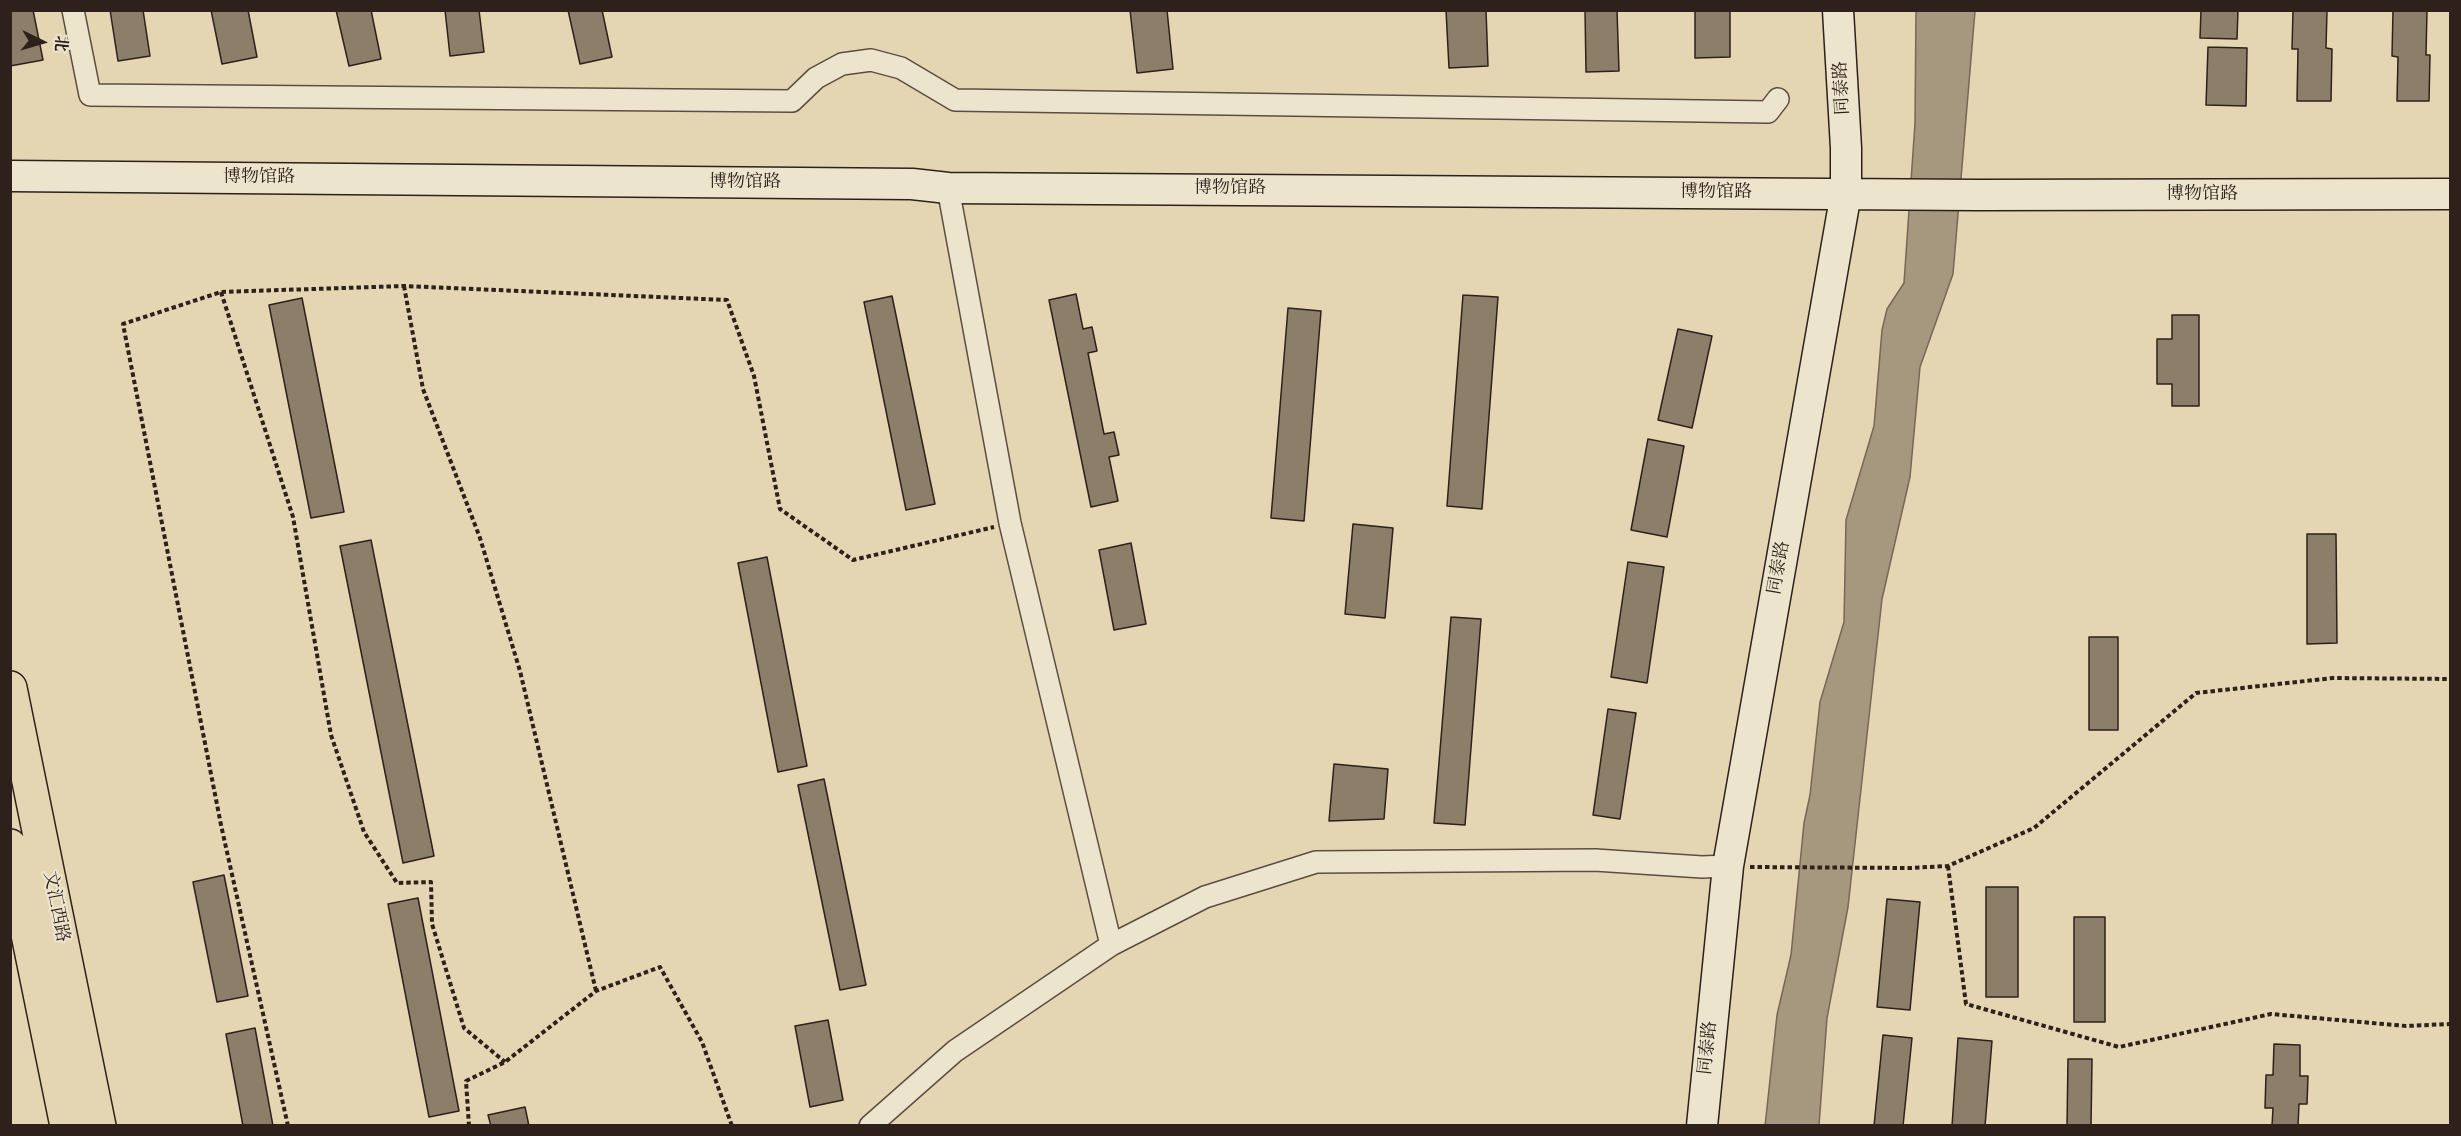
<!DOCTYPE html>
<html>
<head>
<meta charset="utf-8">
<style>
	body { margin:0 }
	#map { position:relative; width:2461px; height:1136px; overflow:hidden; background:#e4d5b3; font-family:"IM FELL English","Noto Serif SC",serif }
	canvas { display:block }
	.frame { position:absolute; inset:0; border:12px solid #2e201a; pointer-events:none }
	.north { position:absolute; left:12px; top:12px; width:60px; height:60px; -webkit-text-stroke:4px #ede4ce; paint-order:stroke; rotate:95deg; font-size:16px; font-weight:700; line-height:24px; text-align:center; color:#2e201a }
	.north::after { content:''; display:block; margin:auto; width:21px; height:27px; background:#2e201a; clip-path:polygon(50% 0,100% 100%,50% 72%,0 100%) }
</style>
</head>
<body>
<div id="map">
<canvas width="2461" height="1136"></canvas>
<div class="frame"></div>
<div class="north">北</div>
</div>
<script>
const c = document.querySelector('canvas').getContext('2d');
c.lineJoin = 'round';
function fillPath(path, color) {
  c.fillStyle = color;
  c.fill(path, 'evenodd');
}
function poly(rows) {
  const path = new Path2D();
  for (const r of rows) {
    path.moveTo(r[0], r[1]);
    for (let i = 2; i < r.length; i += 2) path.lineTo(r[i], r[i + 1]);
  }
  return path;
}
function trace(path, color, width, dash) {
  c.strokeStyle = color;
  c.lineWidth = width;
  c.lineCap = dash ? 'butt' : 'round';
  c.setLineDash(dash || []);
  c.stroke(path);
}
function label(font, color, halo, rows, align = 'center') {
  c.font = font + ' "IM FELL English","Noto Serif SC",serif';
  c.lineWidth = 4.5;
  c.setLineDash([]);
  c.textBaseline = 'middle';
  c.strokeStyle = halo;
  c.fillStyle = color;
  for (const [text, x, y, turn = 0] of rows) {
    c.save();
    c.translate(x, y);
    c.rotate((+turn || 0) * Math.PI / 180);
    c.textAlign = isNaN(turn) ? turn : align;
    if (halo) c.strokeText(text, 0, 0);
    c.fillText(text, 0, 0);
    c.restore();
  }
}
const water = poly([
	[1916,11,1975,11,1953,274,1920,367,1910,477,1882,599,1848,907,1827,1018,1819,1125,1765,1126,1777,1015,1791,955,1804,823,1810,795,1820,702,1844,622,1846,520,1874,426,1882,330,1887,309,1904,283,1915,123,1916,11]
]);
fillPath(water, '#a6977f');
trace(water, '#766757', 1.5);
const building = poly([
	[10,10,33,10,43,60,10,66,10,10],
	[110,10,143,10,150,56,118,61,110,10],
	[211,10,248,10,257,57,222,64,211,10],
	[336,10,371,10,381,59,349,66,336,10],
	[445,10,479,10,484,52,450,56,445,10],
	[568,10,602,10,612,57,580,64,568,10],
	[1130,10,1167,10,1173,69,1137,73,1130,10],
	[1446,10,1486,10,1488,66,1449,68,1446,10],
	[1585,10,1617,10,1619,71,1586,72,1585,10],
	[1730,10,1730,57,1695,58,1695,10,1730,10],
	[2201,10,2238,10,2237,39,2200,38,2201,10],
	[2293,10,2327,10,2326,48,2332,49,2331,101,2297,101,2298,49,2292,49,2293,10],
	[2393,10,2427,10,2426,55,2430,55,2429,101,2397,101,2398,57,2392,56,2393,10],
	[2208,47,2247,48,2246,106,2206,105,2208,47],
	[1076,294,1083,329,1092,327,1097,351,1088,353,1104,434,1114,432,1119,455,1109,457,1118,501,1091,507,1049,300,1076,294],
	[1463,295,1498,297,1482,509,1447,506,1463,295],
	[892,296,935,504,906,510,864,302,892,296],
	[302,298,344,512,311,518,269,305,302,298],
	[1288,308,1321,311,1304,521,1271,518,1288,308],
	[2172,315,2199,315,2199,406,2172,406,2172,384,2157,384,2157,339,2172,339,2172,315],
	[1678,329,1712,336,1692,428,1658,420,1678,329],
	[1648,439,1684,446,1667,537,1631,530,1648,439],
	[1353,524,1393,528,1385,618,1345,614,1353,524],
	[2307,534,2336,534,2337,643,2307,644,2307,534],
	[371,540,434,856,403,863,340,546,371,540],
	[1131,543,1146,624,1114,630,1099,550,1131,543],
	[767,557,807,766,778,772,738,563,767,557],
	[1628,562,1664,567,1647,683,1611,677,1628,562],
	[1451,617,1481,619,1465,825,1434,823,1451,617],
	[2089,637,2118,637,2118,730,2089,730,2089,637],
	[1608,709,1636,713,1620,819,1593,815,1608,709],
	[1334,764,1388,769,1384,819,1329,821,1334,764],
	[824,779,866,985,840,990,798,785,824,779],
	[224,875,248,996,217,1002,193,882,224,875],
	[1986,887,2018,887,2018,997,1986,997,1986,887],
	[418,898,459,1111,429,1117,388,904,418,898],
	[1887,899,1920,902,1910,1010,1877,1007,1887,899],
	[2074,917,2105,917,2105,1022,2074,1022,2074,917],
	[828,1020,843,1100,810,1107,795,1026,828,1020],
	[255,1028,273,1126,243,1126,226,1034,255,1028],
	[1883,1035,1912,1038,1903,1126,1874,1126,1883,1035],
	[1958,1038,1992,1041,1985,1126,1952,1126,1958,1038],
	[2274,1044,2300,1045,2300,1076,2308,1076,2307,1104,2299,1104,2298,1126,2272,1126,2273,1108,2265,1108,2266,1075,2273,1075,2274,1044],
	[2068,1059,2092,1059,2091,1126,2067,1126,2068,1059],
	[525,1107,529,1126,491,1126,488,1115,525,1107]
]);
fillPath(building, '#8d7e6a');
trace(building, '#2e201a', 1.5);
const street = poly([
	[73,10,90,95,792,101,816,78,842,64,871,60,901,68,955,100,1768,112,1778,99],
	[948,188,1010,523,1111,945],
	[870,1126,955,1051,1111,945,1205,897,1316,862,1595,860,1702,867,1728,866]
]);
const secondary = poly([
	[10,176,912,184,948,188,1979,195,2450,194],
	[1702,1126,1728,866,1846,193,1846,148,1838,10]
]);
const primary = poly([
	[10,688,99,1126],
	[10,846,67,1126]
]);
trace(street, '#5c4d40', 24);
trace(secondary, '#2e201a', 33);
trace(primary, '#2e201a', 36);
trace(poly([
	[404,286,423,389,480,538,520,671,596,991],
	[221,292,293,517,331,735,364,832,397,883,431,882,432,924,464,1028,505,1062],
	[1948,866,1966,1004,2119,1047,2271,1014,2406,1026,2450,1024],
	[1750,867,1910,868,1948,866,2034,828,2196,693,2333,678,2450,679],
	[288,1126,221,825,123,324,221,292,404,286,727,300,754,376,780,509,853,560,994,527],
	[469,1126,466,1081,505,1062,596,991,660,967,702,1042,732,1126]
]), '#2e201a', 4, [4.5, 3]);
trace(street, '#ede4ce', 21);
trace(secondary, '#ede4ce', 30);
trace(primary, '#e4d5b3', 33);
label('18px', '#2e201a', '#ede4ce', [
	["同泰路",1843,88,-93],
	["博物馆路",259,178],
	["博物馆路",745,183],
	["博物馆路",1230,189],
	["博物馆路",1716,193],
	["博物馆路",2202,195],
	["同泰路",1780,568,-80],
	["文汇西路",55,907,79],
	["同泰路",1709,1048,-84]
]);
</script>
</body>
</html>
